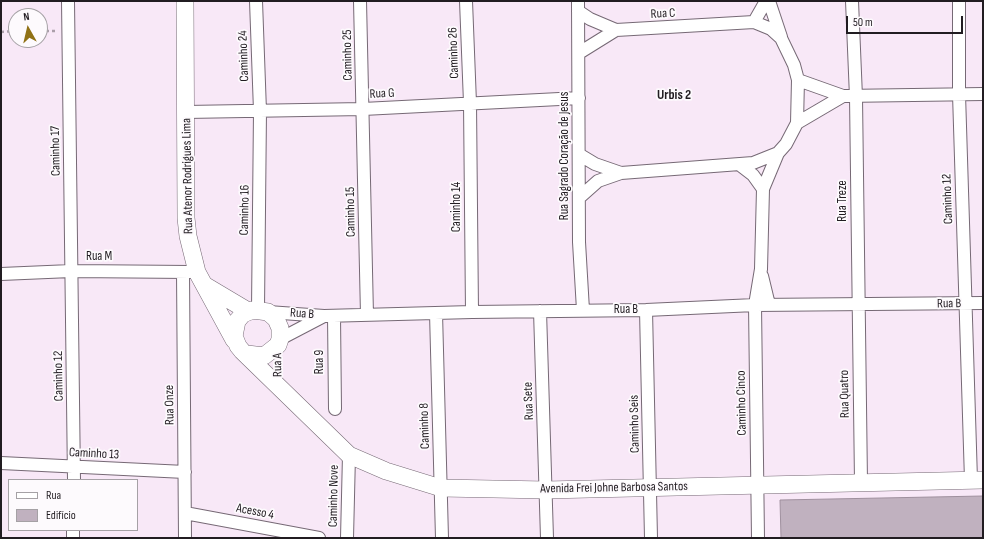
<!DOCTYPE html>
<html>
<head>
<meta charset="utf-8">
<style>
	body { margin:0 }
	#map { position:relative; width:984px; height:539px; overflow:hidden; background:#f8e8f7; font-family:"Sofia Sans Condensed",sans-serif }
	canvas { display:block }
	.frame { position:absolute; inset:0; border:2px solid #211c21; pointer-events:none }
	.legend { position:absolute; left:8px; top:479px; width:130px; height:52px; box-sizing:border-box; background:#fdfafd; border:1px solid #a5a1a5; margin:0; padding:5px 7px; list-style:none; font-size:12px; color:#211c21 }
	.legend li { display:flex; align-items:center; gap:8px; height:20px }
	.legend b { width:20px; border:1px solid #a5a1a5 }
	.north { position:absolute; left:8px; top:8px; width:40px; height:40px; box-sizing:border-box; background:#fdfafd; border:1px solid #a5a1a5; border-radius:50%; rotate:352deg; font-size:11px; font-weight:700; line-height:16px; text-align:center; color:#211c21 }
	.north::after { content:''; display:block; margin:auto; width:14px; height:18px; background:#907116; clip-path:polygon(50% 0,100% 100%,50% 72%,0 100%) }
	.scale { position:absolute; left:846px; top:16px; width:117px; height:18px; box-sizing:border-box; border:2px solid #211c21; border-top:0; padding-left:5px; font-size:12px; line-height:14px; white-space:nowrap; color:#211c21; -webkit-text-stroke:3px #fdfafd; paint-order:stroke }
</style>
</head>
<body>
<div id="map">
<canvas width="984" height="539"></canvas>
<div class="frame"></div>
<ul class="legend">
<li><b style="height:5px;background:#fff"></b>Rua</li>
<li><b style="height:11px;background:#c0b1bf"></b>Edifício</li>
</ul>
<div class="north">N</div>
<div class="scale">50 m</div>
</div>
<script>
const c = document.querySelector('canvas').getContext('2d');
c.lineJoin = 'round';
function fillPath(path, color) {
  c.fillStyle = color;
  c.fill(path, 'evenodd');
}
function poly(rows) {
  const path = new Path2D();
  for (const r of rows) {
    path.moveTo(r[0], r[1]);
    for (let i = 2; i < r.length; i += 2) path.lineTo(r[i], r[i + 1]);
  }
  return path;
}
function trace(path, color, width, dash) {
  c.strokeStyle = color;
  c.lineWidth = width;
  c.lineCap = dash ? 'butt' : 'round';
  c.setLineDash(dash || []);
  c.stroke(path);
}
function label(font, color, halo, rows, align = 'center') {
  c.font = font + ' "Sofia Sans Condensed",sans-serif';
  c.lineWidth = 3.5;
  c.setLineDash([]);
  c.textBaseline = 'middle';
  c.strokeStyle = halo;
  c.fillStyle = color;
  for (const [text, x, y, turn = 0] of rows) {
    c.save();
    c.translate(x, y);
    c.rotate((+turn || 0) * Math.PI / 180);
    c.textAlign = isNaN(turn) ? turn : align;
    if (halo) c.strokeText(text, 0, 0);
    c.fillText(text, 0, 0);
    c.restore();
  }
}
const building = poly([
	[983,496,983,538,781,538,780,500,983,496]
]);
fillPath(building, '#c0b1bf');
trace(building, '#9f909e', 1);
const street = poly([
	[68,1,74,480],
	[256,1,260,111,258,309],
	[360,1,367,315],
	[466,1,470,103,472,312],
	[578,1,579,242,583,310],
	[769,1,781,37],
	[852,1,856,97,861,482],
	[959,1,959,94,971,480],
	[578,11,590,19,616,30,754,22,771,29,781,38,794,65,798,80,797,123,786,144,778,153,753,163,621,173,598,181,580,197],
	[754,22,766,1],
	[579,53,616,30],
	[798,80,843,96,983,94],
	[186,112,363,109,579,98],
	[797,123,843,96],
	[580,155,595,164,621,173],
	[740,165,753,175,763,189],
	[183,272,185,538],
	[1,274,71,271,190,272],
	[762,276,769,305],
	[646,310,651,538],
	[540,311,547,538],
	[268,312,324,316,472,312,646,310,755,305,983,303],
	[436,313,442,538],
	[334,316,335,409],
	[280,339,324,316],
	[1,463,185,472],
	[185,513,319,538],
	[73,538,73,530],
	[347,538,349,455],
	[758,538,755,305,761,269,763,189,778,153]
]);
const secondary = poly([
	[185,1,186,218,188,236,197,272,234,340],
	[206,286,248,311],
	[247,354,264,356,278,345,280,339,280,328,276,319,268,312,253,310,243,314,237,321,234,336,238,346,242,351,349,455,386,471,441,488,546,490,983,480]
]);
trace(street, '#766975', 14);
trace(secondary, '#766975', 18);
trace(poly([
	[40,31,55,31],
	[1,32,16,31]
]), '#ab9faa', 2.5, [3, 3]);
trace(street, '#fff', 12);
trace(secondary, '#fff', 17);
label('13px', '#211c21', '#fdfafd', [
	["Rua C",663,14,-3],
	["Caminho 26",454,53,-92],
	["Caminho 25",348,55,-91],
	["Caminho 24",244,56,-92],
	["Rua G",382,94,-3],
	["Caminho 17",56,151,-91],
	["Rua Sagrado Coração de Jesus",565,156,-90],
	["Rua Atenor Rodrigues Lima",188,176,-91],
	["Caminho 12",948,199,-92],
	["Rua Treze",843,201,-90],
	["Caminho 14",457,207,-90],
	["Caminho 16",245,210,-89],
	["Caminho 15",351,212,-91],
	["Rua M",99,257],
	["Rua B",949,304,-1],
	["Rua B",626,310],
	["Rua B",302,314,4],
	["Rua 9",320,362,-90],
	["Rua A",278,365,-91],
	["Caminho 12",59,376,-91],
	["Rua Quatro",845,394,-91],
	["Rua Sete",529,401,-92],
	["Caminho Cinco",742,403,-91],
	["Rua Onze",170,405,-91],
	["Caminho Seis",635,424,-91],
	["Caminho 8",425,426,-92],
	["Caminho 13",94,454,3],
	["Avenida Frei Johne Barbosa Santos",614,488,-1],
	["Caminho Nove",334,496,-89],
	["Acesso 4",255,512,11]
]);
label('bold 14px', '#211c21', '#fdfafd', [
	["Urbis 2",674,95]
]);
</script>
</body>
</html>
